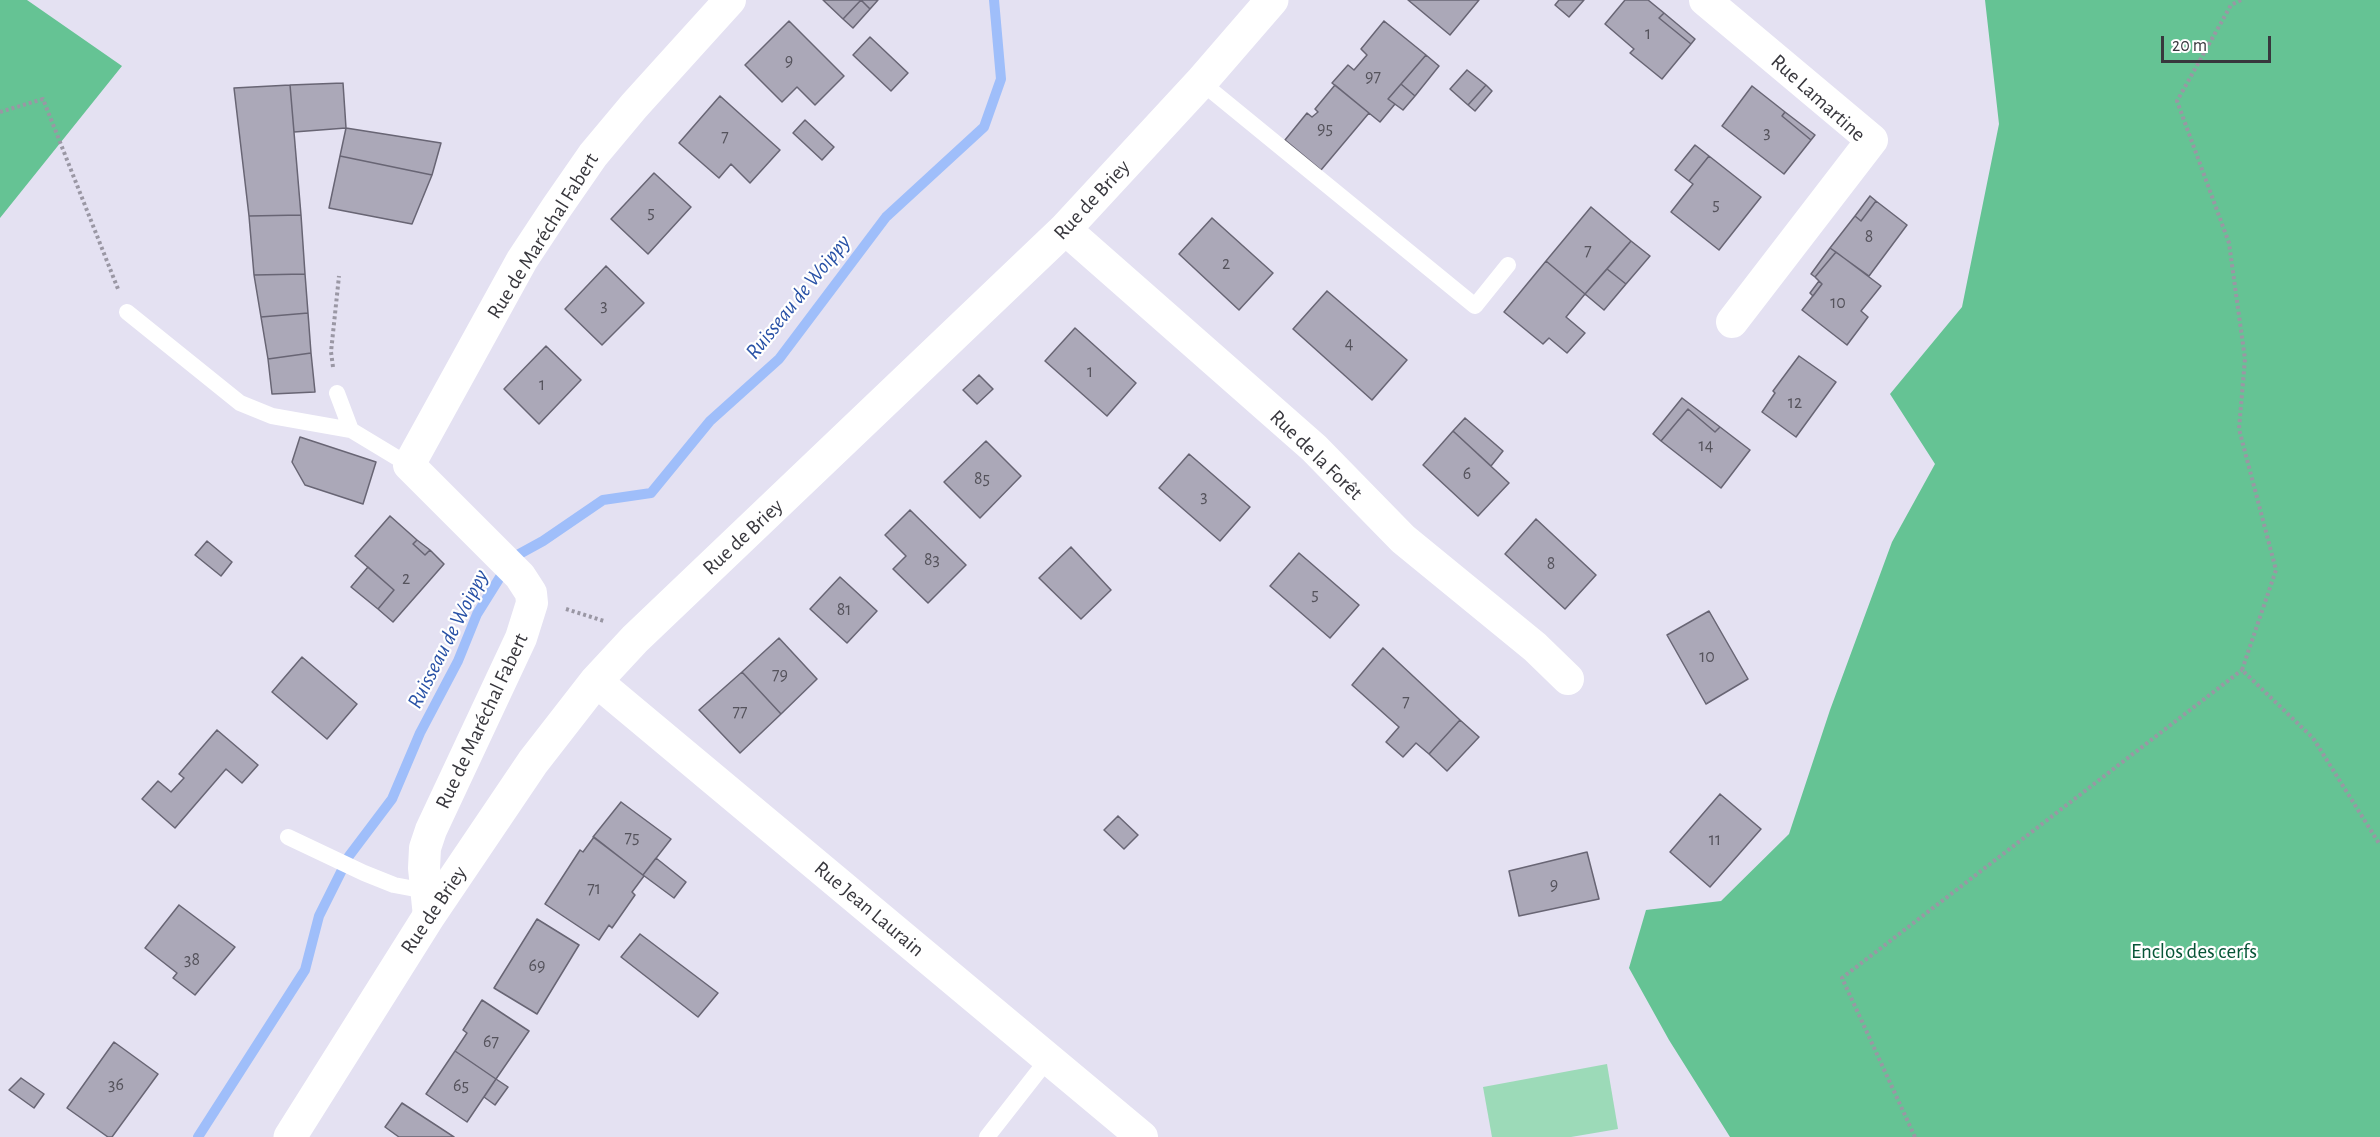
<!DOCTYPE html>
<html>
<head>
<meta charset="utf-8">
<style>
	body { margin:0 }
	#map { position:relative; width:2380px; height:1137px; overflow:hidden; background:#e4e1f2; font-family:"Alegreya Sans",sans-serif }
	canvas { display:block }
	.scale { position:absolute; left:2161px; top:36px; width:110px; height:27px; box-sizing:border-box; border:3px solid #38373d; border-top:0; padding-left:8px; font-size:18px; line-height:21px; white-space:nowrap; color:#38373d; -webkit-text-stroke:4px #fff; paint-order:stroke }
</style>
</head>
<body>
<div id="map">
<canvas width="2380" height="1137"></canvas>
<div class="scale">20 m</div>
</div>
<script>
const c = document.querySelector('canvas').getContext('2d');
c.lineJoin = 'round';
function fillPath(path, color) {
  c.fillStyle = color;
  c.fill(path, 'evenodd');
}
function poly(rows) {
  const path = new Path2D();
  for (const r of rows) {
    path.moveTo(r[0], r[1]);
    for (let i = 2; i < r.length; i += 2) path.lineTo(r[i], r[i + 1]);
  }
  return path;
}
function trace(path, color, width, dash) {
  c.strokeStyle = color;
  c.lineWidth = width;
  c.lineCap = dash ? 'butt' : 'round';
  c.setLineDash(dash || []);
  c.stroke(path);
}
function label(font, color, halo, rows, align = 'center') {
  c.font = font + ' "Alegreya Sans",sans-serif';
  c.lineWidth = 4.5;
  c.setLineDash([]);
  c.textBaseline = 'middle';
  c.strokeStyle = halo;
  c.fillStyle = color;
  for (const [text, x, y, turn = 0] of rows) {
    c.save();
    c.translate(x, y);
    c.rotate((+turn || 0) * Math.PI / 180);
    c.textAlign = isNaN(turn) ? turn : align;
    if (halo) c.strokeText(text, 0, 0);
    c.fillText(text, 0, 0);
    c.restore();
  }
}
fillPath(poly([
	[1607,1064,1618,1129,1571,1137,1492,1137,1483,1087]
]), '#9cdab8');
fillPath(poly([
	[0,0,27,0,122,66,0,218],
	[1985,0,2380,0,2380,1137,1730,1137,1669,1040,1629,968,1646,910,1721,901,1789,834,1830,710,1892,542,1935,464,1890,394,1962,307,1999,124]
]), '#65c394');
trace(poly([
	[198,1137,305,970,319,916,349,856,392,799,420,733,458,661,477,614,512,558,543,541,603,500,651,493,710,421,779,359,886,217,984,127,1001,79,994,0]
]), '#9fbefa', 10);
const building = poly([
	[823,0,861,0,843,19,823,0],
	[861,0,878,0,870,9,861,0],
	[861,0,870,9,853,28,843,19,861,0],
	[1408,0,1479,0,1450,35,1408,0],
	[1559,0,1584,0,1569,17,1555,5,1559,0],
	[1625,0,1648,0,1664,13,1659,18,1691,44,1662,79,1630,53,1634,49,1605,24,1625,0],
	[1664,13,1695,39,1691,44,1659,18,1664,13],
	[789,21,844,76,815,105,797,87,782,102,745,65,789,21],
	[1384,21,1426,55,1388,99,1395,104,1380,122,1332,83,1348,65,1354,70,1367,55,1361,49,1384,21],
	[870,37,908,73,891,91,853,55,870,37],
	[1426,55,1439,66,1415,96,1401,84,1426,55],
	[1467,70,1486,85,1468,105,1450,89,1467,70],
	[343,83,346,128,294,132,290,85,343,83],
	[1401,84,1415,96,1403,110,1388,99,1401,84],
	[290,85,301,215,249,216,234,88,290,85],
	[1335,85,1369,113,1321,170,1285,140,1307,113,1312,117,1318,112,1315,109,1335,85],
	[1486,85,1492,91,1475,111,1468,105,1486,85],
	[1752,86,1785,112,1782,116,1811,140,1784,174,1722,126,1752,86],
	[720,96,780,150,750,183,731,164,719,178,679,143,720,96],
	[1785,112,1815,135,1811,140,1782,116,1785,112],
	[805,120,834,147,822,160,793,133,805,120],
	[346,128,441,143,432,175,340,156,346,128],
	[1695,145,1709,156,1689,181,1675,170,1695,145],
	[340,156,432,175,412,224,329,208,340,156],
	[1709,156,1761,197,1719,250,1671,212,1693,184,1689,181,1709,156],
	[654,173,691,207,648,254,611,219,654,173],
	[1870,196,1876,201,1861,221,1855,216,1870,196],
	[1876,201,1907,225,1869,276,1830,248,1855,216,1861,221,1876,201],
	[1591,207,1631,241,1585,294,1546,261,1591,207],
	[301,215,305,274,254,275,249,216,301,215],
	[1212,218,1273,273,1239,310,1179,254,1212,218],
	[1631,241,1650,256,1626,284,1607,269,1631,241],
	[1830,248,1836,252,1815,277,1811,274,1830,248],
	[1836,252,1881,286,1861,311,1868,317,1847,345,1802,310,1822,284,1815,277,1836,252],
	[1546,261,1585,294,1566,317,1585,333,1567,353,1549,338,1543,344,1504,312,1546,261],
	[606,266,644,303,602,345,565,309,606,266],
	[1607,269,1626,284,1604,310,1585,294,1607,269],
	[305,274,308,313,261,317,254,275,305,274],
	[1819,281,1822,284,1813,296,1810,293,1819,281],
	[1327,291,1407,360,1372,400,1293,329,1327,291],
	[308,313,311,353,268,359,261,317,308,313],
	[1075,328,1136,383,1107,416,1045,361,1075,328],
	[546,346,581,380,539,424,504,389,546,346],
	[311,353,315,392,272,394,268,359,311,353],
	[1799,356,1836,382,1796,437,1762,412,1775,393,1773,391,1799,356],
	[979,375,993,389,977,404,963,390,979,375],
	[1682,398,1720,427,1715,432,1688,409,1661,441,1653,434,1682,398],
	[1688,409,1715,432,1720,427,1750,450,1721,488,1661,441,1688,409],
	[1465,418,1503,451,1491,466,1453,431,1465,418],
	[1453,431,1509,483,1478,516,1423,465,1453,431],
	[300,437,376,462,363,504,305,485,292,462,300,437],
	[986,441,1021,476,980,518,944,482,986,441],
	[1189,454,1250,507,1220,541,1159,488,1189,454],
	[910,510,966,565,928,603,893,569,906,556,885,535,910,510],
	[390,516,417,540,413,544,425,555,430,550,444,564,393,622,378,609,394,590,355,556,390,516],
	[1536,519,1596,575,1565,609,1505,554,1536,519],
	[417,540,430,550,425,555,413,544,417,540],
	[207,541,232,562,221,576,195,555,207,541],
	[1071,547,1111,590,1081,619,1039,578,1071,547],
	[1299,553,1359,605,1330,638,1270,586,1299,553],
	[368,567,394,590,378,609,351,587,368,567],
	[840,577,877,611,847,643,810,609,840,577],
	[1709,611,1748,679,1706,704,1667,635,1709,611],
	[779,638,817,679,781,714,742,672,779,638],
	[1383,648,1460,720,1429,754,1416,743,1403,757,1386,742,1399,727,1352,685,1383,648],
	[302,657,357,704,327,739,272,692,302,657],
	[742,672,781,714,740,753,699,710,742,672],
	[1460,720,1479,737,1447,771,1429,754,1460,720],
	[217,730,258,765,242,783,226,769,175,828,142,799,158,781,171,792,184,778,179,774,217,730],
	[1720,794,1761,829,1710,887,1670,852,1720,794],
	[621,802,671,839,643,875,593,837,621,802],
	[1118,816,1138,835,1124,849,1104,830,1118,816],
	[594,837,644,876,632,892,635,895,612,928,609,925,599,940,545,904,580,850,583,852,594,837],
	[1587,852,1599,899,1519,916,1509,871,1587,852],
	[656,858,686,882,674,898,643,875,656,858],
	[179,905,235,947,195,995,173,978,177,973,145,948,179,905],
	[537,919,579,945,537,1014,494,988,537,919],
	[640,934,718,993,698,1017,621,957,640,934],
	[482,1000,529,1031,496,1079,455,1051,467,1033,463,1030,482,1000],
	[114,1042,158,1074,112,1137,108,1137,67,1108,114,1042],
	[455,1051,496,1079,467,1122,426,1094,455,1051],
	[21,1078,44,1094,34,1108,9,1090,21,1078],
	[496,1079,508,1087,495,1105,484,1097,496,1079],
	[402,1103,454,1137,399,1137,385,1127,402,1103]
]);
fillPath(building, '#aba8b8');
trace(building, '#686574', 1.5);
trace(poly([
	[2241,0,2231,5,2177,101,2229,243,2245,359,2239,429,2276,570,2242,670,2313,738,2380,845],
	[0,112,43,99,118,289],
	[333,367,331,352,339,276],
	[566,609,604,621],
	[1915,1137,1842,978,2242,670]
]), '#9a97a4', 4, [3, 3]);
trace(poly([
	[1201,82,1475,306,1508,265],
	[127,312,240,403,272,416,351,430],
	[337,393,351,430,409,465],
	[288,837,364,873,394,885,426,891],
	[987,1137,1048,1059]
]), '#fff', 16);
trace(poly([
	[1705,0,1872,140,1732,322],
	[1065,229,1314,448,1403,539,1535,647,1568,679],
	[596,681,1142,1137],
	[429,916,424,868,425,848,431,830,521,638,532,603,531,593,520,576,409,465,522,260,557,207,593,155,634,106,730,0]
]), '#fff', 32);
trace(poly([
	[290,1137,429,916,533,762,596,681,635,639,1065,229,1201,82,1272,0]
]), '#fff', 33);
label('18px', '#55535c', null, [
	["1",1648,34],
	["9",789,61],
	["97",1373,77],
	["95",1325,129],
	["3",1767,133],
	["7",725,137],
	["5",1716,205],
	["5",651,213],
	["8",1869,237],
	["7",1588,251],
	["2",1226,264],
	["10",1838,303],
	["3",604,306],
	["4",1349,344],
	["1",1090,372],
	["1",542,385],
	["12",1795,403],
	["14",1706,446],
	["6",1467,474],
	["85",982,479],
	["3",1204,497],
	["83",932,560],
	["8",1551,564],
	["2",406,579],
	["5",1315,595],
	["81",844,610],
	["10",1707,657],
	["79",780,675],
	["7",1406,702],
	["77",740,712],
	["75",632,838],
	["11",1715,840],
	["9",1554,885],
	["71",594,889],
	["38",192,960],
	["69",537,966],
	["67",491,1042],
	["36",116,1085],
	["65",461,1086]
]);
label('21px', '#38373d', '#fff', [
	["Rue Lamartine",1818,98,42],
	["Rue de Briey",1092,200,-47],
	["Rue de Maréchal Fabert",543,236,-58],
	["Rue de la Forêt",1316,455,44],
	["Rue de Briey",743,537,-43],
	["Rue de Maréchal Fabert",482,721,-65],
	["Rue Jean Laurain",869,909,40],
	["Rue de Briey",434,910,-56]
]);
label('21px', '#075537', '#fff', [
	["Enclos des cerfs",2194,952]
]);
label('italic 22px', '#2851a6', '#fff', [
	["Ruisseau de Woippy",798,297,-51],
	["Ruisseau de Woippy",448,639,-63]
]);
</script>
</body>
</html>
